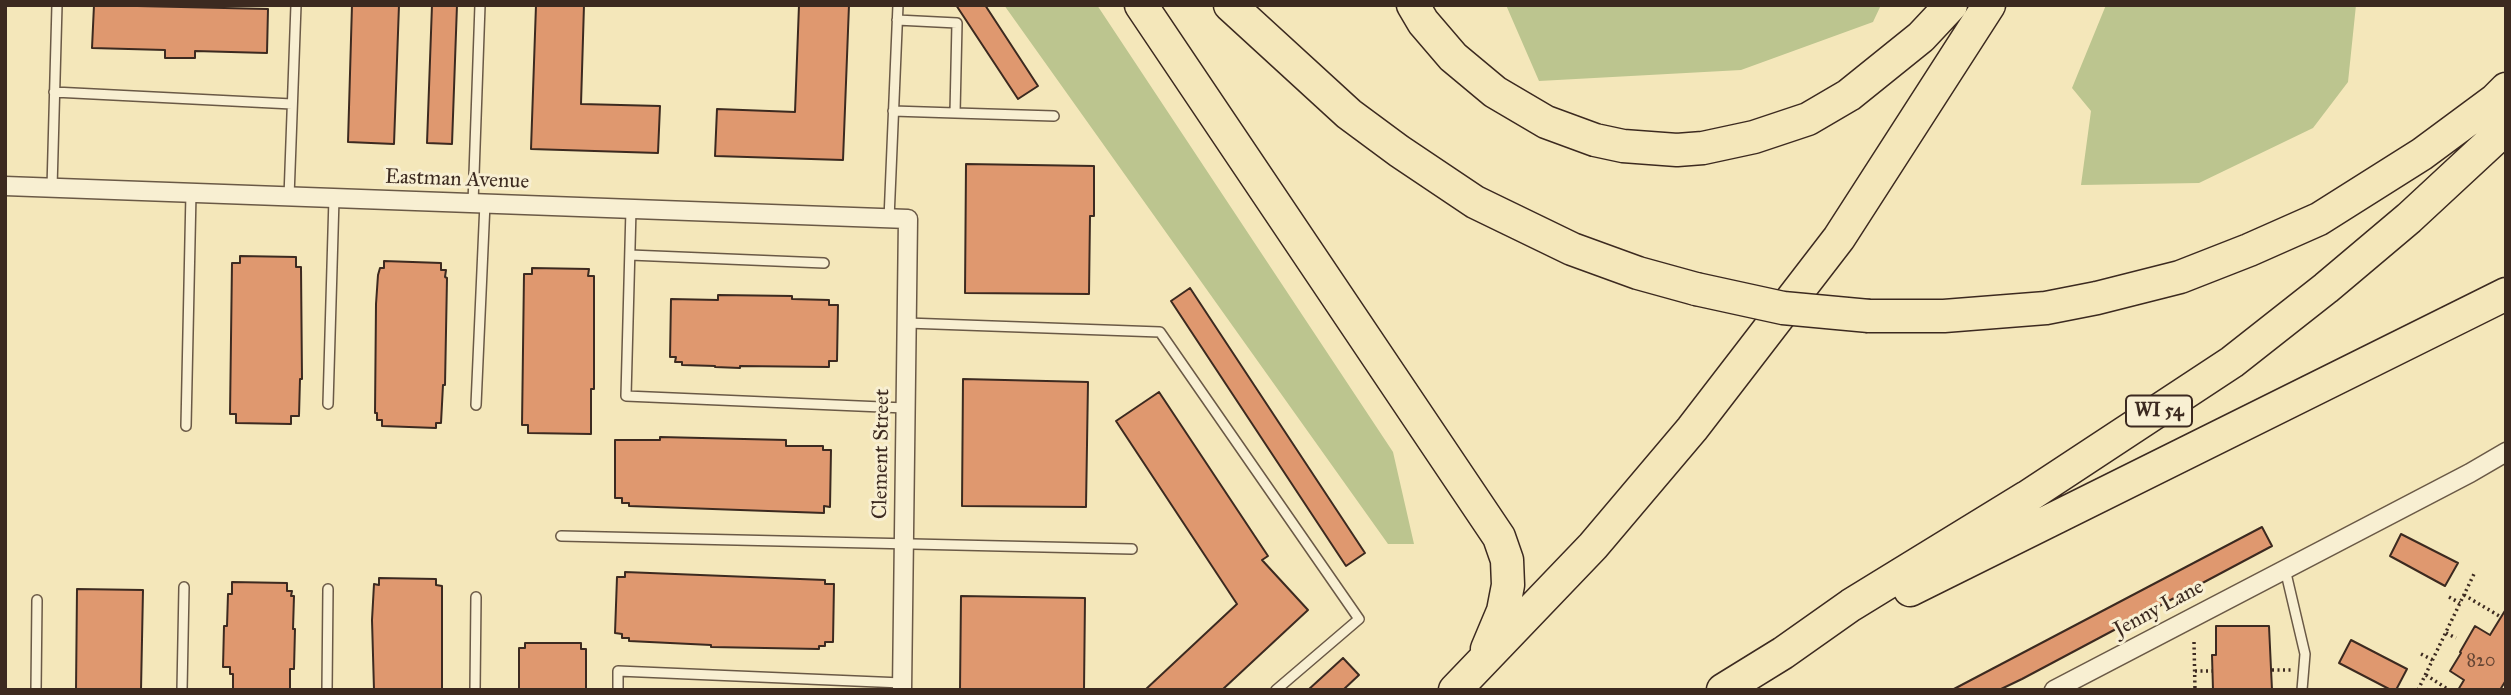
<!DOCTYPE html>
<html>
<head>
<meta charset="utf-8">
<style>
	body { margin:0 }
	#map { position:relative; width:2511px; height:695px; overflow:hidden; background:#f4e7ba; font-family:"IM FELL Great Primer",serif }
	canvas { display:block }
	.frame { position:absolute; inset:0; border:7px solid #3c2a20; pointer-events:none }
</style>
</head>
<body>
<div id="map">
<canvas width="2511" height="695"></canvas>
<div class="frame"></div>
</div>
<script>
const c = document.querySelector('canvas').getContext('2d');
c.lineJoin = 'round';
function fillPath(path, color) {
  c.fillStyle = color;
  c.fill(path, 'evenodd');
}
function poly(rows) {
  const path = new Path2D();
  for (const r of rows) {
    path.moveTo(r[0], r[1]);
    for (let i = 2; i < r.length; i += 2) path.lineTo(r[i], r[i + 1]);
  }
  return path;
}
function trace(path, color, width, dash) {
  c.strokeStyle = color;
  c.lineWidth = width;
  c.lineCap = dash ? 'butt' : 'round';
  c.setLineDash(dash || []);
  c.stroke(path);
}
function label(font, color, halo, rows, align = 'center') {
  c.font = font + ' "IM FELL Great Primer",serif';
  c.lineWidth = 6;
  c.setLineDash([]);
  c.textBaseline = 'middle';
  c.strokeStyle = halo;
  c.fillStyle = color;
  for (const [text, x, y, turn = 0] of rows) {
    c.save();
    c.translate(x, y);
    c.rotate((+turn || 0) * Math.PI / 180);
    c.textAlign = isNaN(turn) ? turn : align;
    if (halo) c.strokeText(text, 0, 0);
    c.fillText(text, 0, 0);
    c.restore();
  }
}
fillPath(poly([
	[1004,5,1097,5,1393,452,1414,544,1388,544],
	[1506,5,1881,5,1873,22,1741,70,1539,81],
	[2106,5,2356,5,2348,82,2313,128,2199,183,2081,185,2091,111,2072,88]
]), '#bcc58f');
const building = poly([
	[94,5,268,9,267,53,195,51,195,58,165,58,165,50,92,48,94,5],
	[352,5,399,5,394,144,348,142,352,5],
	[432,5,457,5,452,144,427,143,432,5],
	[536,5,584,5,581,104,660,106,658,153,531,149,536,5],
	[799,5,849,5,843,160,715,156,717,109,795,112,799,5],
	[956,5,985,5,1038,86,1018,99,956,5],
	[966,164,1094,166,1094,216,1090,216,1089,294,965,293,966,164],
	[240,256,296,257,296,267,301,267,302,379,300,379,299,416,291,416,291,424,236,423,236,414,230,414,232,263,240,263,240,256],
	[384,261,441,263,441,270,446,270,445,277,447,278,445,385,443,385,441,423,436,423,436,428,382,426,382,420,377,420,377,413,375,413,376,304,378,275,380,268,384,268,384,261],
	[532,268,589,269,588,276,594,276,594,389,591,389,591,434,528,433,528,425,522,425,524,274,532,274,532,268],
	[1190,288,1365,553,1346,566,1171,301,1190,288],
	[718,295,792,296,792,299,829,300,829,305,838,305,837,361,829,361,829,367,740,366,740,368,715,367,715,366,682,365,682,362,675,362,676,357,670,357,671,299,718,300,718,295],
	[963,379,1088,382,1086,507,962,506,963,379],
	[1159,392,1268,556,1262,560,1308,610,1222,690,1145,690,1237,604,1116,421,1159,392],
	[660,437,786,440,786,446,823,446,823,450,831,450,830,507,824,506,824,513,796,512,629,506,629,503,622,503,622,498,615,498,615,440,660,440,660,437],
	[2262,527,2272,546,2022,679,1999,690,1952,690,2262,527],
	[2401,534,2458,563,2445,586,2390,556,2401,534],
	[625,572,825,580,825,584,834,584,833,642,825,642,825,646,819,646,819,649,711,647,711,645,629,641,629,638,622,638,622,634,615,633,617,577,625,577,625,572],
	[379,578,436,579,436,585,442,586,442,690,374,690,372,620,374,584,379,585,379,578],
	[232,582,287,583,287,591,292,591,291,596,294,596,293,629,295,629,294,669,290,669,290,690,233,690,233,674,230,674,230,667,223,667,224,626,227,626,228,594,232,594,232,582],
	[77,589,143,590,141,690,76,690,77,589],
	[961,596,1085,598,1084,690,960,690,961,596],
	[2506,609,2506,680,2500,690,2458,690,2464,680,2450,671,2461,653,2460,652,2475,626,2490,635,2506,609],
	[2216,626,2269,626,2272,690,2213,690,2212,655,2216,655,2216,626],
	[2351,640,2407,669,2396,690,2391,690,2339,663,2351,640],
	[525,643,581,643,581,649,586,649,586,690,519,690,519,648,525,648,525,643],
	[1343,658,1359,675,1343,690,1308,690,1343,658]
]);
fillPath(building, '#df986f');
trace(building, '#3c2a20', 2);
const service = poly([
	[54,92,292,104],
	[893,111,955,113,957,23,897,20],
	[955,113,1054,116],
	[52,188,57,5],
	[289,197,296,5],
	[473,203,480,5],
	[631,209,626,396,905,408],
	[889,219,898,5],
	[630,255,824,263],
	[907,323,1160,332,1359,619,1276,690],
	[328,404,334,198],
	[476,405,485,203],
	[186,426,191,193],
	[561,536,1132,549],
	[2285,569,2305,654,2302,690],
	[36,690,37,600],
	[182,690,184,587],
	[327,690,328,589],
	[475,690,476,597],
	[618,690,618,671,902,683]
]);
const minor = poly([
	[5,186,908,219,902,690],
	[2054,690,2470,473,2506,452]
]);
const motorway = poly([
	[1141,5,1499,537,1507,560,1508,585,1503,611,1487,649],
	[1230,5,1349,114,1399,151,1475,202,1572,249,1638,273,1696,289],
	[1413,5,1423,22,1453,57,1495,92,1546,122,1595,140,1623,146,1677,150,1703,148,1754,137,1808,119,1849,95,1921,37,1951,5],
	[1869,316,1944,316,2046,308,2097,298,2180,277,2249,250,2319,219,2422,154,2495,100,2506,89],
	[1910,590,2506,294],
	[1455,690,1593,546,1692,429,1839,238,1989,5],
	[1723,690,1783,653,1851,605,2027,497,2232,362,2326,288,2409,218,2506,128]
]);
trace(service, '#6a5946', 12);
trace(minor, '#6a5946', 21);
trace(motorway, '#3c2a20', 35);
trace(poly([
	[2464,595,2501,617],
	[2449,597,2460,603],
	[2446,633,2456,638],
	[2194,642,2195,690],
	[2421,654,2433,660],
	[2272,670,2291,670],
	[2195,671,2213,671],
	[2426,675,2449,690],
	[2418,690,2474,574]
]), '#3c2a20', 3.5, [2, 3.5]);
trace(service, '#f8efd2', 9);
trace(minor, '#f8efd2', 18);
trace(motorway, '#f4e7ba', 32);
const motorwayBridge = poly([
	[1696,289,1783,308,1869,316]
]);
trace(motorwayBridge, '#3c2a20', 35, []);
trace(motorwayBridge, '#f4e7ba', 32);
label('18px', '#654634', null, [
	["820",2481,662]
]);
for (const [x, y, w] of [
	[2159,411,66]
]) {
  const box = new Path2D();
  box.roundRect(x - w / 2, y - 15.5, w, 31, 5);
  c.fillStyle = '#f8efd2';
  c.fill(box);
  trace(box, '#3c2a20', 2);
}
label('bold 19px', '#3c2a20', null, [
	["WI 54",2159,411]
]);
label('21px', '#3c2a20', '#f8efd2', [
	["Eastman Avenue",457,180,2],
	["Clement Street",882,454,-89],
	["Jenny Lane",2159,609,-28]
]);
</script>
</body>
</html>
